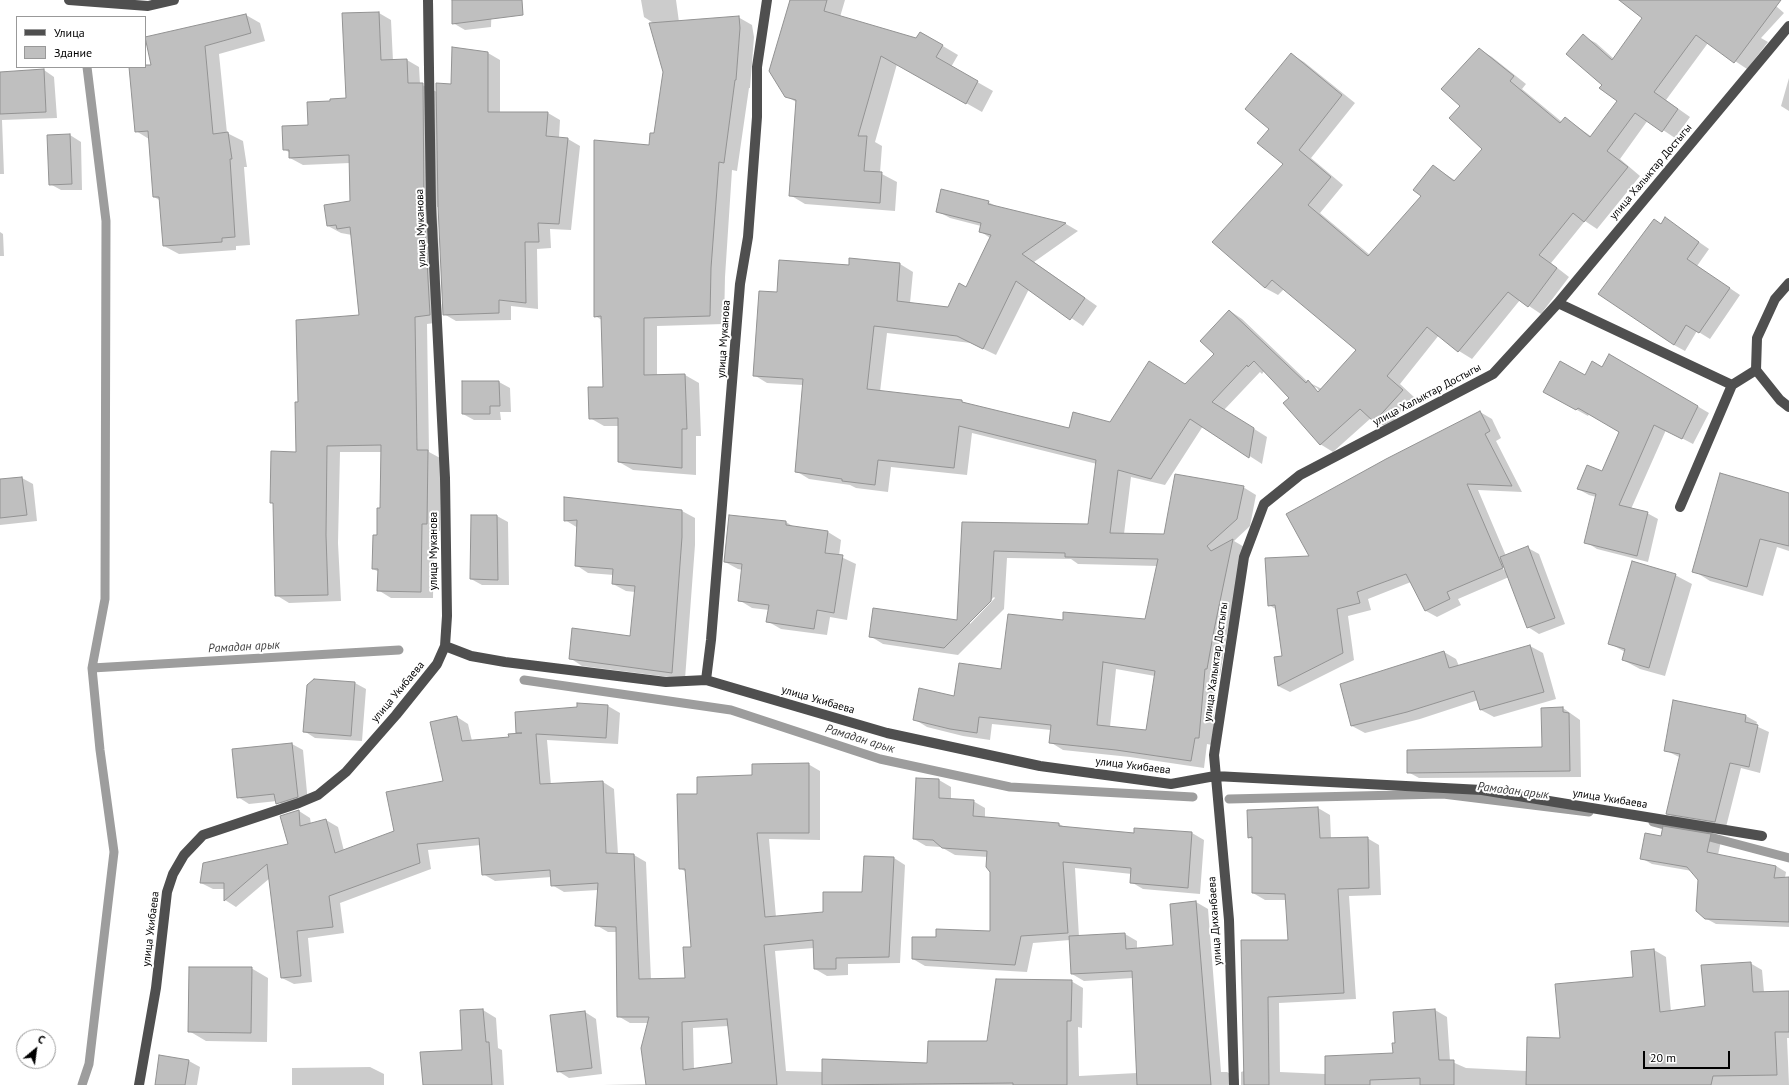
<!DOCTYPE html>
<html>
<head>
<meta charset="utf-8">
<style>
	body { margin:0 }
	#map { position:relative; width:1789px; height:1085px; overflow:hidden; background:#fff; font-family:"PT Sans",sans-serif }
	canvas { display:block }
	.legend { position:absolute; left:16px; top:16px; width:130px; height:52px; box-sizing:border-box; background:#fff; border:1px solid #999; margin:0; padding:5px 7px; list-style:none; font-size:12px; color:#000 }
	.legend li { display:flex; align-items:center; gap:8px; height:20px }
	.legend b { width:20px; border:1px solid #999 }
	.north { position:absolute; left:16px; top:1029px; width:40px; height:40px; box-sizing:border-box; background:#fff; border:1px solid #999; border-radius:50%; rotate:29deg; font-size:11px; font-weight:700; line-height:16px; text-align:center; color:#000 }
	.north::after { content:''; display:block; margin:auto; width:14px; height:18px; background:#000; clip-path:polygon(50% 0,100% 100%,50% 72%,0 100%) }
	.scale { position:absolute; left:1643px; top:1051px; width:87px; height:18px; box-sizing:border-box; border:2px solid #000; border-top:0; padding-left:5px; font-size:12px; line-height:14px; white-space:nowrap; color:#000; -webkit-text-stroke:3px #fff; paint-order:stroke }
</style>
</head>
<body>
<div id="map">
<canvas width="1789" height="1085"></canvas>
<ul class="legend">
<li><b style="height:5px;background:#4f4f4f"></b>Улица</li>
<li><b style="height:11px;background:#bfbfbf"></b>Здание</li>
</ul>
<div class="north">С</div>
<div class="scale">20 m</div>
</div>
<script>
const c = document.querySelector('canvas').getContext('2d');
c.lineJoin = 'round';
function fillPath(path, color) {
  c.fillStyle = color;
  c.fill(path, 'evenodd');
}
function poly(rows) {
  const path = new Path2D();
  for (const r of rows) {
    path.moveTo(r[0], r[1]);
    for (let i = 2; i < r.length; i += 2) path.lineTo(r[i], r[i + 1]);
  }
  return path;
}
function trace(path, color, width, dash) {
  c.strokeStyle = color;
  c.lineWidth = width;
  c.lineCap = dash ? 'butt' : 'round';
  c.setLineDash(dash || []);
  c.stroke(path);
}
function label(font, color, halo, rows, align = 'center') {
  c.font = font + ' "PT Sans",sans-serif';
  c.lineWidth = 4;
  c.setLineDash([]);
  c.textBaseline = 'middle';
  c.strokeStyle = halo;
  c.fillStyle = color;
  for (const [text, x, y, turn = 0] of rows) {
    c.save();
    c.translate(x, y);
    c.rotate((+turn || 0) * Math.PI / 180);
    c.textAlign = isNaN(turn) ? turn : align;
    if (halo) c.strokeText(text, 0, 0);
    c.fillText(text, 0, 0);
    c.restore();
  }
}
fillPath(poly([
	[453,0,497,0,492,1,491,27,465,30,453,23],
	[641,0,676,0,679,22,738,17,752,25,754,37,750,88,749,88,737,171,732,170,725,277,724,324,657,326,657,376,685,375,699,383,701,436,696,436,696,475,633,470,619,462,619,426,604,426,590,418,605,388,602,320,595,316,649,146,655,134,664,72,655,24,644,17],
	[791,0,845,0,840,17,917,40,921,33,958,55,951,67,993,91,982,112,897,64,875,142,882,146,880,173,897,182,895,211,805,204,790,195,796,102,786,96],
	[1673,0,1769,0,1784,13,1761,38,1768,42,1747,69,1708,43,1666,100,1690,117,1675,138,1648,120,1620,159,1640,176,1597,229,1585,221,1551,263,1569,277,1541,314,1520,300,1472,359,1459,351,1439,335,1400,384,1415,398,1387,428,1371,418,1333,452,1320,444,1290,398,1264,371,1262,374,1260,372,1224,410,1267,437,1262,464,1203,426,1165,485,1131,477,1124,534,1165,535,1243,487,1256,495,1250,526,1234,541,1246,548,1226,638,1220,676,1217,676,1212,745,1207,744,1204,768,1130,757,1063,750,1050,742,1051,730,992,724,990,740,963,736,927,727,914,719,1002,670,1064,622,1146,620,1158,566,1078,564,1071,559,1007,558,1004,609,958,655,883,644,870,636,958,621,963,523,1089,525,1097,464,972,433,967,475,891,467,888,492,856,488,850,485,809,479,796,471,803,385,767,383,754,375,778,293,850,266,850,260,900,264,913,272,910,303,949,308,967,288,990,238,980,231,981,226,950,218,937,211,988,202,998,207,1066,224,1078,231,1034,262,1097,306,1083,326,1029,289,996,355,971,343,887,333,880,392,961,401,968,404,1069,429,1110,423,1185,385,1215,354,1230,311,1242,319,1308,382,1322,389,1357,350,1284,289,1278,295,1265,288,1284,164,1271,129,1291,54,1304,62,1355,103,1311,158,1343,185,1320,213,1370,255,1422,196,1433,166,1456,181,1484,149,1461,106,1479,49,1492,57,1526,84,1522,89,1562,122,1565,118,1592,137,1618,101,1603,85,1583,36,1596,43,1614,59],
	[1312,386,1317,388,1322,395,1321,396],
	[994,597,995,598,970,624,970,621],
	[1116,669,1155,676,1147,731,1110,727],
	[379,13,391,20,393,61,407,60,419,67,420,84,437,92,452,85,488,53,500,60,500,113,548,113,560,120,559,138,568,139,580,146,571,230,550,229,551,248,537,249,538,309,511,306,511,320,456,321,444,314,439,207,437,207,442,322,427,324,429,452,440,458,440,531,434,531,433,598,391,598,378,590,379,572,373,569,381,509,382,452,340,452,338,543,341,601,289,603,276,595,274,504,271,502,297,453,299,403,361,316,352,235,341,233,328,226,351,202,350,163,303,165,290,158,290,153,284,149,331,102,347,99],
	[246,15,260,23,265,41,219,54,227,133,243,141,247,167,244,167,250,245,236,246,236,250,179,254,164,246,161,201,154,197,149,139,136,131,136,67,152,66],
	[44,70,54,77,57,118,2,120,4,174,0,174,0,72],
	[1789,78,1789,111,1781,106],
	[70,135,81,142,82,190,61,190,50,184],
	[1666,219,1709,249,1697,266,1740,295,1710,339,1697,331,1685,351,1674,345,1661,224],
	[0,232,3,234,4,256,0,256],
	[1610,355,1709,413,1693,444,1666,430,1631,509,1647,513,1658,519,1648,562,1597,549,1586,542,1596,497,1589,495,1578,489,1603,472,1620,432,1589,414,1588,416,1555,398,1586,376,1602,368],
	[463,382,499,382,510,388,511,412,500,412,501,420,474,420,463,414],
	[1480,412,1492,419,1501,438,1496,441,1522,492,1478,490,1506,556,1528,548,1539,554,1565,624,1539,634,1528,627,1509,577,1458,599,1461,605,1437,617,1426,611,1411,582,1368,599,1371,610,1348,616,1354,660,1290,692,1278,686,1275,658,1284,657,1277,610,1269,605,1310,557],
	[1499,565,1506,569,1506,571,1498,566],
	[22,478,33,484,37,521,0,525,0,480],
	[1789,494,1789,551,1777,547,1763,596,1710,581,1694,571],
	[682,511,695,518,695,545,685,679,582,666,570,658,631,637,635,592,626,591,613,584,614,575,588,573,576,565,578,528,565,520],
	[497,516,508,522,509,585,482,585,471,579],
	[786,522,794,527,828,532,841,540,839,556,856,564,847,620,830,617,827,635,781,629,767,621,769,610,752,608,739,600,743,570,738,569,725,562],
	[1675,575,1692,584,1665,676,1640,669,1623,660,1625,652,1609,643],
	[1530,646,1543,653,1556,699,1494,717,1481,710,1478,700,1420,719,1365,733,1352,726,1341,684,1444,652,1456,659,1459,666],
	[355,683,366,689,362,741,315,738,304,731],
	[1674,701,1746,716,1757,722,1756,726,1769,732,1760,773,1741,768,1726,827,1678,820,1667,813,1681,758,1665,750],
	[608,706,620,713,618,744,547,740,551,785,603,782,614,789,618,854,634,855,646,862,651,980,686,979,692,948,686,872,680,868,698,795,753,776,808,764,820,771,820,840,769,839,776,917,824,913,863,893,894,858,905,865,900,963,848,964,848,975,827,976,815,969,814,948,775,951,786,1071,823,1072,928,1064,988,1042,1071,981,1083,988,1082,1028,1078,1027,1079,1076,1137,1073,1133,978,1084,981,1072,974,1070,940,1033,943,1027,972,925,966,913,959,937,938,991,932,991,871,988,857,955,855,941,847,926,846,914,839,917,779,939,780,951,787,951,800,973,801,985,808,985,818,1059,824,1065,827,1135,834,1135,829,1192,833,1204,840,1200,894,1143,889,1131,882,1132,874,1075,868,1079,937,1125,934,1137,941,1137,949,1174,946,1196,902,1208,909,1221,1072,1227,1072,1239,1079,1239,1085,603,1085,647,1084,649,1023,630,1023,618,1016,617,932,608,932,596,925,598,890,564,892,552,885,552,877,495,881,483,874,481,845,428,850,431,869,340,903,344,933,308,938,312,982,294,984,282,978,270,878,236,907,225,900,225,889,213,889,201,883,289,845,299,811,310,818,311,824,326,820,338,827,344,851,395,832,444,782,457,717,468,724,472,741,510,738,521,734,517,732],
	[728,1026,734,1064,694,1070,693,1028],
	[1563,708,1580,720,1581,777,1419,778,1408,772,1543,748],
	[292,744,303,750,308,803,288,809,277,801,249,804,238,797,234,749],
	[1318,808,1330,815,1331,839,1367,838,1379,845,1381,895,1349,896,1356,999,1279,1003,1280,1072,1325,1074,1326,1057,1394,1054,1396,1044,1394,1013,1435,1010,1447,1017,1450,1061,1466,1068,1527,1071,1561,1039,1634,978,1632,952,1654,950,1666,957,1671,1012,1706,1007,1750,963,1762,970,1764,992,1789,992,1789,1038,1787,1038,1789,1085,1241,1085,1241,1072,1244,1071,1242,941,1289,941,1287,900,1265,900,1253,893,1253,840,1249,837],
	[1664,827,1711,835,1721,841,1718,855,1776,866,1786,872,1785,878,1789,878,1789,927,1716,924,1705,918,1699,879,1692,871,1652,864,1641,858,1661,837],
	[251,968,268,978,267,1042,206,1041,189,1031],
	[483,1010,496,1018,498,1048,502,1050,504,1085,424,1085,463,1050],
	[585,1012,596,1019,602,1074,569,1078,558,1071],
	[189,1061,200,1067,197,1085,156,1085],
	[370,1067,384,1074,384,1085,292,1085,292,1068]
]), '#0003');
trace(poly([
	[92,668,399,650],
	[524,680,731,710,880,759,1010,787,1193,797],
	[1229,799,1443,794,1589,812],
	[1653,822,1789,858],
	[82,1085,89,1064,114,852,100,750,92,668,105,599,106,221,87,67]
]), '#9d9d9d', 9);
const building = poly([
	[452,0,522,0,523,15,452,24,452,0],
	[790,0,827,0,824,11,916,38,920,32,943,45,936,57,978,81,966,104,881,56,858,136,867,136,864,171,882,172,880,203,789,196,796,100,785,97,769,71,790,0],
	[1619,0,1781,0,1734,63,1696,35,1654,92,1678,109,1662,132,1635,113,1607,151,1628,167,1584,222,1573,213,1539,255,1557,268,1528,307,1508,292,1458,352,1427,327,1387,376,1403,390,1374,422,1360,409,1320,445,1283,403,1289,398,1254,361,1248,367,1247,365,1212,402,1254,428,1249,458,1190,419,1151,479,1118,470,1110,533,1164,534,1175,474,1244,486,1237,519,1207,546,1211,551,1233,539,1214,630,1207,669,1205,669,1199,738,1195,738,1191,761,1116,750,1049,743,1051,725,979,717,977,733,950,729,913,720,919,688,954,696,959,663,1001,669,1008,614,1063,620,1063,612,1145,619,1158,559,1065,557,1065,553,994,551,991,601,944,648,869,637,873,608,957,620,962,522,1088,524,1096,460,959,426,954,468,878,460,875,485,842,481,842,479,795,472,803,379,753,376,759,291,777,292,779,260,849,265,849,258,900,263,897,301,948,307,959,283,966,287,991,235,979,232,981,223,936,212,941,189,989,201,988,204,1066,223,1022,254,1085,298,1070,320,1016,281,983,349,957,336,874,326,867,389,962,400,962,402,1069,428,1073,412,1110,422,1149,361,1185,384,1214,354,1200,341,1229,310,1306,383,1308,380,1318,392,1356,350,1272,280,1265,288,1212,242,1283,164,1257,143,1269,129,1245,109,1291,53,1342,95,1299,150,1331,177,1308,205,1368,256,1421,196,1413,190,1433,165,1454,181,1482,149,1449,118,1460,106,1441,89,1479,48,1514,76,1510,81,1560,123,1565,117,1590,137,1617,101,1599,88,1602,85,1566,54,1583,34,1612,60,1642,18,1619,0],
	[1103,662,1155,671,1146,730,1097,725,1103,662],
	[379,12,381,60,407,59,408,83,423,83,424,206,430,315,415,317,417,450,428,450,427,524,422,524,421,592,377,591,378,569,372,569,373,535,377,535,377,508,380,508,381,445,327,446,326,535,328,595,275,596,273,503,270,503,271,451,296,452,295,402,298,402,296,320,359,315,350,227,337,229,336,225,327,226,324,205,350,201,349,155,289,158,289,150,283,150,282,126,308,125,307,102,330,101,330,99,346,98,342,13,379,12],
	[246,14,251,33,205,46,213,134,228,132,232,159,230,159,235,237,222,238,222,242,163,246,159,197,153,197,148,131,135,132,129,67,145,67,145,65,151,65,145,37,246,14],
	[739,16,740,28,736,80,735,80,724,163,719,162,711,268,710,316,644,318,644,375,685,374,687,429,682,429,682,468,618,462,618,418,589,419,588,387,603,387,601,316,594,317,594,140,649,145,650,133,654,133,663,72,649,23,739,16],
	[452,47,488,52,488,112,548,112,546,136,568,138,559,224,538,223,539,242,525,242,526,303,499,300,499,313,443,315,438,206,436,83,451,84,452,47],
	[44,69,46,112,0,114,0,72,44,69],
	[70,134,72,184,49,185,47,135,70,134],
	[1665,217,1699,242,1687,259,1730,288,1699,333,1686,325,1674,345,1598,294,1654,219,1661,224,1665,217],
	[1609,354,1698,406,1682,439,1654,425,1619,505,1648,512,1637,556,1584,543,1596,494,1577,489,1587,465,1602,471,1619,432,1578,408,1576,410,1543,392,1560,361,1585,375,1592,361,1602,367,1609,354],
	[462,381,499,381,500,406,490,406,490,414,462,414,462,381],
	[1480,411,1490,431,1485,434,1512,486,1467,484,1503,568,1447,592,1450,599,1425,611,1406,574,1357,592,1360,603,1337,609,1343,653,1278,686,1274,657,1282,656,1275,605,1268,606,1265,558,1309,556,1286,514,1386,459,1480,411],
	[1720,473,1789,493,1789,546,1760,539,1747,587,1692,572,1720,473],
	[22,477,27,515,0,518,0,479,22,477],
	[564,497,682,510,682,537,672,673,569,659,572,628,630,636,635,586,612,584,613,569,575,566,577,520,564,521,564,497],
	[471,515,497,515,498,580,470,579,471,515],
	[729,515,786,521,786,525,828,531,825,553,843,555,834,613,817,610,814,629,766,622,769,605,738,601,742,564,724,562,729,515],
	[1528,546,1555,618,1527,628,1500,557,1528,546],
	[1632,561,1676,574,1649,668,1622,660,1625,649,1608,644,1632,561],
	[1530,645,1544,692,1480,710,1474,691,1407,712,1351,726,1340,684,1444,651,1449,668,1530,645],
	[314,679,355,682,351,736,303,732,307,685,314,679],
	[1673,700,1746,715,1745,722,1758,725,1749,767,1730,763,1715,822,1666,814,1680,754,1664,751,1673,700],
	[577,703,608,705,606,738,536,734,540,784,603,781,606,853,634,854,639,979,685,978,683,947,691,947,685,869,679,869,677,794,697,794,697,777,752,775,752,764,809,763,809,833,757,833,765,917,823,912,823,892,862,892,864,856,894,857,889,957,836,958,836,969,814,969,813,940,764,945,777,1085,646,1085,641,1048,649,1017,617,1017,616,927,595,926,598,883,551,886,550,870,482,875,479,838,417,844,420,863,329,896,333,927,297,931,301,976,281,978,267,864,224,901,224,883,200,883,203,863,288,844,280,816,299,810,300,826,326,819,335,853,394,831,386,792,443,781,430,722,457,716,462,741,509,737,508,734,522,733,516,733,515,712,577,707,577,703],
	[727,1019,732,1063,683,1070,682,1022,727,1019],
	[1563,707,1563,712,1569,713,1570,771,1407,773,1407,750,1542,747,1541,708,1563,707],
	[292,743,298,797,276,804,274,794,237,798,232,749,292,743],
	[916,778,939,779,939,798,974,800,973,816,1059,823,1059,826,1134,833,1134,828,1192,832,1188,888,1130,883,1131,868,1063,862,1068,933,1021,936,1015,965,912,959,912,937,936,937,936,929,990,931,990,872,986,867,987,851,942,848,933,840,913,839,916,778],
	[1318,807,1320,838,1368,837,1369,888,1338,889,1344,993,1268,997,1269,1085,1244,1085,1241,940,1288,940,1285,894,1252,893,1252,837,1248,838,1247,810,1318,807],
	[1663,826,1711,834,1707,852,1776,866,1774,878,1789,877,1789,922,1705,919,1696,911,1698,880,1687,867,1640,859,1645,833,1661,836,1663,826],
	[1196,901,1211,1085,1137,1085,1132,971,1071,974,1069,936,1125,933,1126,949,1173,945,1170,904,1196,901],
	[1654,949,1660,1012,1705,1006,1701,965,1751,962,1753,992,1789,991,1789,1032,1775,1032,1777,1075,1713,1076,1711,1085,1526,1085,1527,1037,1560,1038,1555,984,1633,977,1631,951,1654,949],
	[189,967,252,967,251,1033,188,1032,189,967],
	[996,979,1072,980,1071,1021,1067,1021,1067,1085,1013,1085,1013,1083,822,1085,822,1059,927,1063,928,1041,987,1041,996,979],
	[483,1009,486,1042,489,1042,492,1085,423,1085,420,1052,462,1050,460,1010,483,1009],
	[1435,1009,1439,1060,1454,1060,1454,1085,1420,1085,1420,1078,1370,1080,1370,1085,1325,1085,1325,1056,1393,1053,1392,1043,1395,1043,1393,1012,1435,1009],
	[585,1011,592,1068,557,1072,550,1015,585,1011],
	[159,1055,189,1060,185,1085,155,1085,159,1055]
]);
fillPath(building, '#bfbfbf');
trace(building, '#939393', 1);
trace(poly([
	[69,0,148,6,174,0],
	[1789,283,1775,299,1757,338,1756,370,1780,400,1789,407],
	[1558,303,1732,385],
	[1680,507,1732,385,1756,370],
	[445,646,471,656,505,662,666,682,706,680,887,733,1040,766,1171,784,1215,776,1482,790,1762,836],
	[706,680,711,640,740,284,748,237,757,117,757,67,767,0],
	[139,1085,156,988,167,892,173,874,184,855,203,835,299,803,318,795,346,772,396,715,437,664,445,646,447,616,445,478,431,206,428,0],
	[1234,1085,1229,920,1214,755,1244,557,1264,504,1300,475,1493,374,1558,303,1789,26]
]), '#4f4f4f', 10);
label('11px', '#000', '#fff', [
	["улица Халыктар Достыгы",1651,172,-50],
	["улица Муканова",421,228,-92],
	["улица Муканова",724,339,-86],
	["улица Халыктар Достыгы",1427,395,-28],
	["улица Муканова",434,551,-90],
	["улица Халыктар Достыгы",1216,662,-82],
	["улица Укибаева",398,692,-50],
	["улица Укибаева",818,700,16],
	["улица Укибаева",1133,766,7],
	["улица Укибаева",1610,799,9],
	["улица Диханбаева",1215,921,-94],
	["улица Укибаева",151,929,-83]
]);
label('italic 12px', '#3e3e3e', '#fff', [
	["Рамадан арык",244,647,-3],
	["Рамадан арык",860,739,17],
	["Рамадан арык",1513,791,7]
]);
</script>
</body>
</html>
